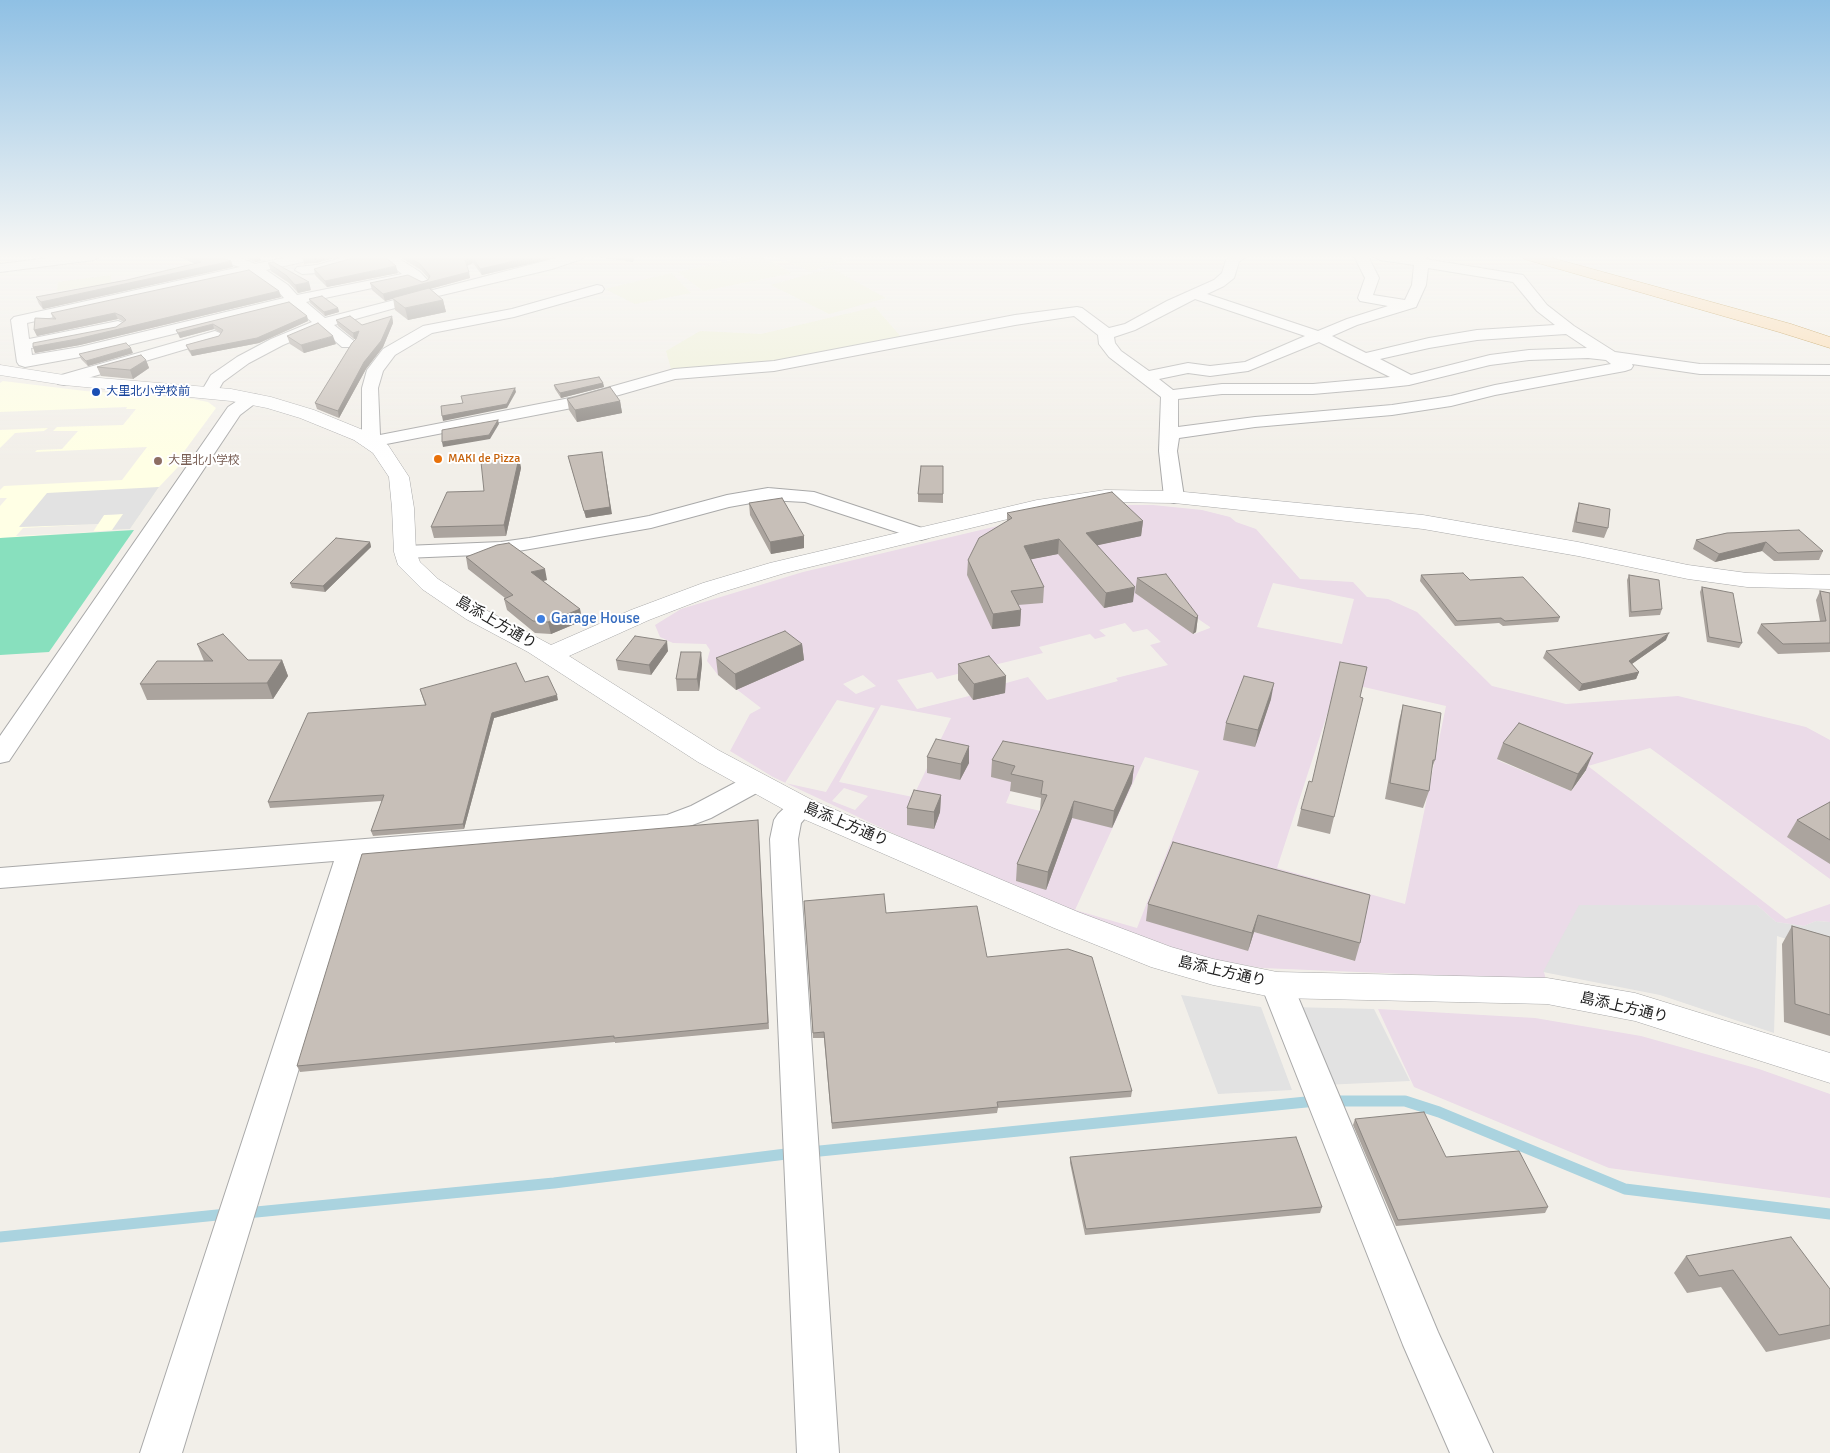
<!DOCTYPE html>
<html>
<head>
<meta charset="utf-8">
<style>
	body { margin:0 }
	canvas { display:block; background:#f2efe9 }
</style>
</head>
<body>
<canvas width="1830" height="1453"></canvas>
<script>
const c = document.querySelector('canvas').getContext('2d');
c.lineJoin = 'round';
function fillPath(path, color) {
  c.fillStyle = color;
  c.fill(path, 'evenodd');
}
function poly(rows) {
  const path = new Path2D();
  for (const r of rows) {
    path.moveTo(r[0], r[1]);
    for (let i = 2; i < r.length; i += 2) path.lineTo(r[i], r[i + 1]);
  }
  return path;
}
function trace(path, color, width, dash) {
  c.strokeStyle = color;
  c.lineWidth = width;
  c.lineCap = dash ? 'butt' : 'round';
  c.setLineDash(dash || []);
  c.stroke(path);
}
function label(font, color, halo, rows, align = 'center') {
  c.font = font + ' Signika,"Noto Sans JP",sans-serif';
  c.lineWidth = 4;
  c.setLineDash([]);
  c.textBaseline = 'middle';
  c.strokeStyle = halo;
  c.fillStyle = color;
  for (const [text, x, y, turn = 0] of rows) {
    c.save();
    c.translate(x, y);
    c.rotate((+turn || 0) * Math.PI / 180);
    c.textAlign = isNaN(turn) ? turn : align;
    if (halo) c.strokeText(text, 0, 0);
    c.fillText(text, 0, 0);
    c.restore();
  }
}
fillPath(poly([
	[1106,505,1153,505,1202,510,1230,517,1236,522,1256,529,1300,579,1353,582,1367,597,1388,599,1417,612,1492,686,1566,704,1678,696,1806,727,1830,740,1830,879,1650,748,1588,766,1786,919,1830,904,1830,922,1816,921,1804,926,1776,922,1757,905,1544,972,1547,984,1453,976,1262,968,1190,956,1048,906,773,777,730,751,750,714,761,708,718,675,707,661,710,650,706,644,673,643,660,637,655,625,681,609,803,572,1061,511],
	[1273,583,1354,599,1342,644,1257,627],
	[1182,608,1210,627,1210,628,1194,634,1166,615],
	[1125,623,1133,632,1147,629,1161,642,1150,645,1168,665,1116,678,1118,681,1047,700,1028,677,999,685,969,696,917,709,897,680,932,672,937,679,1043,653,1039,647,1090,634,1095,639,1106,636,1099,630],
	[863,675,876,686,856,694,843,684],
	[1338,681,1446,706,1405,904,1277,868],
	[837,700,875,708,826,792,785,783],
	[881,705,951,718,913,797,839,782],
	[1145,757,1199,771,1137,928,1075,910],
	[1497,760,1586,770,1586,771,1571,791],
	[1014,783,1073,815,1045,812,1006,803],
	[844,788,868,796,855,810,832,801],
	[1170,859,1354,961,1254,932,1247,951],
	[1378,1009,1535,1018,1641,1036,1759,1069,1830,1094,1830,1198,1609,1168,1414,1087]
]), '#ebdbe8');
fillPath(poly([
	[3,381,85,391,188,398,208,402,216,408,180,457,179,466,159,487,130,529,0,538,0,506,7,498,0,498,0,490,4,486,122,480,147,447,35,452,37,450,62,449,78,431,53,431,57,427,123,425,136,409,126,409,127,407,0,412,0,383],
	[159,487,123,514,104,515,98,524,20,527],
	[98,524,93,532,16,536,23,528],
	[48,428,44,431,15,433,0,448,0,430]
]), '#ffffe5');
fillPath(poly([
	[749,256,761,256,792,273,703,291,678,272],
	[775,256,834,256,846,260,810,271],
	[831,268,886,298,829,314,771,285],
	[671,273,691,293,635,304,605,289],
	[111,275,111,284,57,291,58,282],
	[875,307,902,338,771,362,671,369,666,351,700,331,761,334]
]), '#eef0d5');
fillPath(poly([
	[134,530,49,652,0,655,0,538]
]), '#88e0be');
fillPath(poly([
	[159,487,130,529,112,530,123,514,104,515,98,524,19,527,47,493],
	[1579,905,1757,905,1776,922,1804,926,1816,921,1830,922,1830,953,1777,936,1774,1033,1660,995,1543,972],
	[1181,995,1261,1007,1292,1090,1218,1094],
	[1290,1007,1374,1009,1410,1081,1324,1085]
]), '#e2e2e2');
trace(poly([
	[1332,1101,1405,1101,1439,1112,1625,1189,1830,1214],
	[810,1152,1316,1101],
	[246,1213,554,1183,794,1153],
	[0,1237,227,1214]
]), '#aad3df', 11);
const minor = poly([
	[64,256,101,256,94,260,0,272,0,264,64,256],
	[212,256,236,256,255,264,294,256,318,256,316,259,266,270,288,285,297,295,402,274,380,256,395,256,420,272,430,283,428,286,423,287,410,280,306,302,325,318,564,256,584,256,582,259,552,269,438,296,334,325,354,341,356,344,354,347,342,347,321,329,283,345,249,363,223,382,215,396,209,397,203,396,201,392,211,375,237,357,271,339,312,322,291,305,80,357,25,367,19,365,17,362,11,320,14,317,240,267,214,259,212,256],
	[251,273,278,291,284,298,80,347,32,355,31,348,118,331,123,329,126,326,123,323,118,321,29,339,27,323,251,273],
	[347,256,368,256,366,259,318,273,302,274,295,270,297,267,317,265,347,256],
	[1231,256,1247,256,1239,262,1234,278,1224,286,1207,294,1318,331,1347,319,1388,306,1360,301,1358,298,1365,278,1354,256,1368,256,1379,278,1373,295,1405,300,1412,285,1414,265,1380,260,1373,256,1427,256,1425,259,1523,275,1547,305,1574,326,1615,352,1700,364,1830,365,1830,375,1700,374,1632,364,1633,366,1631,369,1625,371,1495,395,1451,406,1392,415,1255,427,1179,438,1177,451,1184,497,1181,501,1174,503,1167,501,1164,497,1159,451,1161,397,1109,357,1099,344,1098,335,1074,316,1015,325,774,371,675,379,577,407,371,447,365,446,362,442,362,388,367,370,383,349,423,326,512,309,597,285,602,286,604,289,602,292,514,317,432,333,395,355,383,371,378,388,380,435,575,397,674,369,774,361,1015,315,1077,307,1082,308,1109,328,1125,324,1167,301,1214,280,1222,273,1226,260,1231,256],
	[1428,268,1513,282,1537,311,1555,325,1477,330,1429,338,1366,353,1332,336,1357,325,1416,307,1426,285,1428,268],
	[1195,299,1305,336,1245,362,1210,366,1188,363,1149,371,1121,351,1115,343,1114,337,1135,330,1195,299],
	[1566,334,1587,348,1529,350,1490,355,1411,375,1380,359,1429,348,1477,340,1566,334],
	[1319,342,1390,377,1313,384,1222,384,1173,390,1159,379,1188,373,1210,376,1248,371,1319,342],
	[1588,358,1606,360,1611,364,1495,385,1451,396,1392,405,1255,417,1178,427,1178,399,1222,394,1313,394,1382,388,1409,385,1490,365,1529,360,1588,358],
	[215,331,220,333,223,336,220,339,64,385,58,384,56,380,58,376,215,331],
	[252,394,258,395,261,399,240,415,9,761,0,763,0,736,228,407,246,395,252,394],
	[768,488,814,492,928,530,931,534,928,538,921,540,805,502,768,500,729,507,651,528,501,554,405,558,398,556,395,552,398,548,405,546,501,542,529,538,649,516,727,495,768,488],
	[755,774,764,777,768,783,764,789,711,818,671,833,363,858,182,1453,140,1453,334,861,0,888,0,868,667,815,691,806,746,777,755,774],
	[802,798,812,801,815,807,801,823,798,839,839,1453,797,1453,770,839,774,820,778,814,792,801,802,798],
	[1277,973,1288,976,1293,985,1438,1332,1493,1453,1450,1453,1403,1345,1261,985,1266,976,1277,973]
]);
const tertiary = poly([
	[0,365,64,375,231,389,271,397,314,410,368,432,388,445,409,477,414,508,416,552,420,562,438,579,484,609,551,645,631,610,703,583,770,563,1037,500,1105,490,1174,491,1423,515,1578,542,1688,565,1747,573,1830,575,1830,589,1747,587,1688,579,1578,556,1423,529,1174,503,1105,502,1037,512,785,573,719,593,649,620,569,656,718,750,812,800,1078,912,1171,947,1213,959,1277,972,1547,978,1635,993,1830,1053,1830,1083,1635,1021,1547,1004,1277,998,1213,985,1151,967,1054,928,792,814,698,762,528,652,466,619,422,589,398,565,394,552,392,508,389,477,373,453,354,440,300,418,267,408,231,401,64,385,0,375,0,365]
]);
const primary = poly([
	[1522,256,1545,256,1791,324,1830,337,1830,348,1779,332,1524,259,1522,256]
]);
trace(minor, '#a9a9a9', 2);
trace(tertiary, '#a9a9a9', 1);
trace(primary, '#a06b00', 1);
fillPath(minor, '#fff');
fillPath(tertiary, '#fff');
fillPath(primary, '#fcd6a4');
fillPath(poly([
	[179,256,215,256,231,261,233,267,43,309,39,304,36,297,127,280,195,264],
	[240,256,259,256,261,261,255,262],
	[341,256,316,263,304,264,302,257],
	[398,256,563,256,482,275,473,263,467,266,470,278,430,289,443,300,446,312,408,320,395,310,393,298,385,301,372,290,370,283,422,282,428,280,429,279,421,270],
	[591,256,635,256,633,262],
	[268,263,311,290,298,293,289,283,271,271],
	[314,269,398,273,327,287,315,275],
	[279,291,281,297,80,345,35,353,33,347,116,327,124,322,118,319,37,336,34,330,53,319,51,313],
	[309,299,338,308,339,312,325,316,310,303],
	[289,302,307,316,308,321,259,343,192,356,188,350,186,345,219,336,221,333,214,329,180,338,176,330],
	[392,316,393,323,383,347,366,369,339,418,317,409,315,403,356,339,354,339,338,326,336,320,362,325],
	[287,336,336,344,304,353,290,344],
	[133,353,88,366,81,359,79,354],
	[146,360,149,368,133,379,101,376,97,367],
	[603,383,604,387,561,398,555,389,554,385],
	[567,399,620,401,622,413,577,422,569,410],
	[568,456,612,514,586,518,570,463],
	[519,458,521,468,506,536,434,538,431,527,484,491],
	[943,466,943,503,918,502,918,494],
	[749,503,804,536,804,548,771,554,750,515],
	[1579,503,1608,528,1604,538,1572,532,1576,513],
	[1007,513,1143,521,1141,536,1097,545,1133,602,1104,608,1058,554,1031,559,1044,587,1043,603,1018,605,1021,610,1020,626,992,629,967,575,968,560,1007,521],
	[1727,533,1823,551,1819,560,1774,561,1762,551,1715,562,1693,549,1696,540],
	[370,542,371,547,325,592,292,588,290,583],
	[466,557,547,580,543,581,580,609,582,621,551,634,535,633,507,610,504,599,505,598,468,569],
	[1421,575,1470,580,1560,617,1558,622,1503,626,1499,623,1455,626,1420,581],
	[1629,575,1662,609,1660,615,1629,617,1627,580],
	[1137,578,1198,616,1196,632,1193,634,1135,593],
	[1702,587,1742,643,1739,648,1707,642,1700,592],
	[1820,591,1830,593,1830,652,1778,654,1757,633,1761,624,1820,621,1816,600],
	[1666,640,1632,664,1639,672,1636,679,1579,691,1543,658,1546,651],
	[197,644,248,660,282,660,288,676,273,699,147,700,140,684,204,661],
	[802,644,804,660,736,690,718,675,716,658],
	[668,651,651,675,618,670,616,660],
	[701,652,702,664,699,691,677,691,676,679],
	[958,664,1006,676,1005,693,973,700,958,680],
	[525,682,558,700,494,718,464,829,373,836,371,831,382,801,270,808,268,802,425,705,420,689],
	[1360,697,1334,817,1330,834,1297,826,1301,809,1312,782],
	[1271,699,1255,747,1223,740,1226,723],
	[1403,705,1435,760,1431,771,1429,791,1423,808,1385,799,1399,721],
	[1503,743,1586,770,1571,791,1497,759],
	[969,746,969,763,960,780,927,773,927,757],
	[992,760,1134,766,1132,783,1112,828,1072,818,1046,890,1016,881,1017,864,1040,811,1041,798,1010,791,1011,782,991,777],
	[941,795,940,812,934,829,907,825,907,808],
	[1830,802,1830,864,1787,837,1797,820],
	[758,820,769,1029,615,1043,615,1042,300,1072,297,1066],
	[1173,842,1360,943,1355,961,1254,932,1248,951,1146,921,1148,904],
	[804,901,886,913,987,957,1132,1091,1131,1097,998,1108,997,1113,832,1129,824,1038,813,1038],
	[1792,926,1830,937,1830,1036,1784,1022,1782,944],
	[1355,1119,1446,1157,1548,1207,1545,1213,1396,1226,1353,1125],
	[1070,1157,1322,1207,1320,1213,1085,1235,1070,1163],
	[1686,1256,1830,1289,1830,1339,1766,1352,1721,1287,1687,1293,1674,1273]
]), '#aba49e');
fillPath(poly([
	[253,256,259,256,261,261,255,262],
	[318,256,341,256,316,263,314,257],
	[472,256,473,263,466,266,465,260],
	[535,256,563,256,482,275,480,269],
	[231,261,233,267,43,309,41,302],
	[396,266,398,273,327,287,325,281],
	[469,272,470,278,385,301,383,294],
	[309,282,311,290,298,293,295,285],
	[279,291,281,297,80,345,35,353,33,347],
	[443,300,446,312,408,320,405,308],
	[338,308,339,312,325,316,324,312],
	[115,313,118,319,37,336,34,330],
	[307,316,308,321,259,343,192,356,190,351],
	[392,316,393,323,383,347,366,369,339,418,338,411,364,362],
	[213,324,214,329,180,338,178,333],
	[359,331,360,337,354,339,353,333],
	[333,336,336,344,304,353,301,345],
	[131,348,133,353,88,366,86,361],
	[146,360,149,368,133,379,130,370],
	[603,383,604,387,561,398,560,393],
	[515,388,516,392,507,408,443,421,442,416],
	[620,401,622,413,577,422,575,410],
	[498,420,499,424,490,439,443,447,442,442],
	[519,458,521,468,506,536,504,525],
	[603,459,612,514,586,518,584,511],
	[1143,521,1141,536,1085,548,1086,533],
	[804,536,804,548,771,554,770,542],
	[1059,539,1058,554,1023,561,1024,546],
	[370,542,371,547,325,592,323,586],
	[1766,542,1762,551,1715,562,1719,554],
	[545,569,547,580,534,583,531,572],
	[1135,587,1133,602,1104,608,1106,593],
	[580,609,582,621,551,634,548,622],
	[1021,610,1020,626,992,629,993,614],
	[1198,616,1196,632,1193,634,1196,618],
	[1669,633,1666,640,1626,668,1629,661],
	[667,641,668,651,651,675,649,665],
	[802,644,804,660,736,690,735,674],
	[701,652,702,664,699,691,697,679],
	[282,660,288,676,273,699,267,683],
	[1639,672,1636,679,1579,691,1582,684],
	[1006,676,1005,693,973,700,974,684],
	[1274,683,1271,699,1255,747,1258,730],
	[557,695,558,700,494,718,464,829,463,824,492,713],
	[969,746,969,763,960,780,961,764],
	[1593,753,1586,770,1571,791,1578,774],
	[1134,766,1132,783,1112,828,1114,811],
	[941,795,940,812,934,829,934,812],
	[1074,801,1072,818,1046,890,1048,872],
	[1258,915,1254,932,1248,951,1252,933]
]), '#8b8681');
const building = poly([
	[189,256,215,256,231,261,41,302,36,297,127,280,201,262,189,256],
	[309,256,318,256,314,257,302,257,309,256],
	[360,256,384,256,396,266,325,281,314,269,360,256],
	[406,256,535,256,480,269,472,256,465,260,469,272,383,294,370,283,408,275,422,282,428,280,430,276,420,264,406,256],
	[273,262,309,282,295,285,287,276,268,263,273,262],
	[249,270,279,291,77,339,33,347,33,343,116,327,126,320,122,316,115,313,34,330,35,318,56,319,51,313,249,270],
	[429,288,443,300,405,308,392,298,429,288],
	[322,296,338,308,324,312,309,299,322,296],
	[289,302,307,316,257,338,190,351,186,345,219,336,223,330,213,324,178,333,176,330,289,302],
	[350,316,362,325,392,316,381,341,364,362,338,411,315,403,352,343,356,339,359,331,353,333,336,320,350,316],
	[318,323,333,336,301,345,287,336,318,323],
	[126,343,131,348,86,361,79,354,126,343],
	[141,355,146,360,130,370,97,367,141,355],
	[599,377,603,383,560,393,554,385,599,377],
	[610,387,620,401,575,410,567,399,610,387],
	[515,388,507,404,442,416,441,406,463,403,461,396,515,388],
	[498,420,489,435,442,442,442,430,498,420],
	[602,452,610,507,584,511,568,456,602,452],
	[519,458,504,525,431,527,447,492,484,491,481,462,519,458],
	[921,466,943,466,943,494,918,494,921,466],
	[1112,492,1143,521,1086,533,1135,587,1106,593,1059,539,1024,546,1044,587,1011,591,1021,610,993,614,968,560,979,538,1012,518,1007,513,1112,492],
	[782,498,804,536,770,542,749,503,782,498],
	[1579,503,1610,509,1608,528,1576,522,1579,503],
	[1799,530,1823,551,1778,553,1766,542,1719,554,1696,540,1727,533,1799,530],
	[336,538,370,542,323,586,290,583,336,538],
	[509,543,545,569,531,572,580,609,548,622,533,621,504,599,513,595,466,557,497,545,509,543],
	[1463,573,1470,580,1523,577,1560,617,1505,621,1501,618,1457,621,1421,575,1463,573],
	[1166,574,1198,616,1196,618,1137,578,1166,574],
	[1629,575,1659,580,1662,609,1631,612,1629,575],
	[1702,587,1733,593,1742,643,1709,637,1702,587],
	[1820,591,1830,593,1830,643,1783,644,1761,624,1826,621,1820,591],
	[785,631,802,644,735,674,716,658,785,631],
	[1669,633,1629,661,1639,672,1582,684,1546,651,1669,633],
	[223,634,248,660,282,660,267,683,140,684,157,661,213,661,197,644,223,634],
	[635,636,667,641,649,665,616,660,635,636],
	[681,652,701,652,697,679,676,679,681,652],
	[989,656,1006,676,974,684,958,664,989,656],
	[1340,662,1367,667,1360,697,1363,698,1334,817,1301,809,1309,781,1312,782,1340,662],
	[516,663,525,682,548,676,557,695,492,713,463,824,371,831,384,795,268,802,308,713,426,705,420,689,516,663],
	[1244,676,1274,683,1258,730,1226,723,1244,676],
	[1403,705,1441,713,1435,760,1433,760,1429,791,1390,783,1403,705],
	[1519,723,1593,753,1578,774,1503,743,1519,723],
	[936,739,969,746,961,764,927,757,936,739],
	[1003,741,1134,766,1114,811,1074,801,1048,872,1017,864,1047,795,1041,794,1043,781,1011,774,1015,766,992,760,1003,741],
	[914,790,941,795,934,812,907,808,914,790],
	[1830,802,1830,840,1797,820,1830,802],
	[758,820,768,1023,614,1038,614,1036,297,1066,362,854,758,820],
	[1173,842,1370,895,1360,943,1258,915,1252,933,1148,904,1173,842],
	[884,894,886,913,977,906,987,957,1068,949,1092,957,1132,1091,997,1102,998,1107,832,1123,824,1032,813,1033,804,901,884,894],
	[1792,926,1830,937,1830,1015,1795,1004,1792,926],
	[1424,1112,1446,1157,1519,1151,1548,1207,1398,1220,1355,1119,1424,1112],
	[1296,1137,1322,1207,1086,1229,1070,1157,1296,1137],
	[1791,1237,1830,1289,1830,1325,1779,1335,1733,1270,1699,1276,1686,1256,1791,1237]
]);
fillPath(building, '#c7bfb8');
trace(building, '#8b8681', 1);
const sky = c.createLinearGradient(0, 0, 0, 459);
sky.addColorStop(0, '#8fc0e4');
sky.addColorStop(0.56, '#f9f8f5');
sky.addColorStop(1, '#f9f8f500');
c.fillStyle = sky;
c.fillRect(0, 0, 1830, 459);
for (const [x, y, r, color] of [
	[96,392,5,"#1a4fb4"],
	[438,459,5,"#e8710a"],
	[158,461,5,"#8d6e63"],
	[541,619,5,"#3f7fe0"]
]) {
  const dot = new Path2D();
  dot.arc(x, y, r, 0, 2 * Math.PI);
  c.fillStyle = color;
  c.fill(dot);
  trace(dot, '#fff', 2);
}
label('12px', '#164399', '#fff', [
	["大里北小学校前",106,392]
], 'left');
label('12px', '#c56008', '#fff', [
	["MAKI de Pizza",448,459]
], 'left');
label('12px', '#785e54', '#fff', [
	["大里北小学校",168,461]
], 'left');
label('15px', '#366cbe', '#fff', [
	["Garage House",551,619]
], 'left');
label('15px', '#222', '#fff', [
	["島添上方通り",496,623,30],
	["島添上方通り",846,825,23],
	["島添上方通り",1222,972,13],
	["島添上方通り",1624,1008,13]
]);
</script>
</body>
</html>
